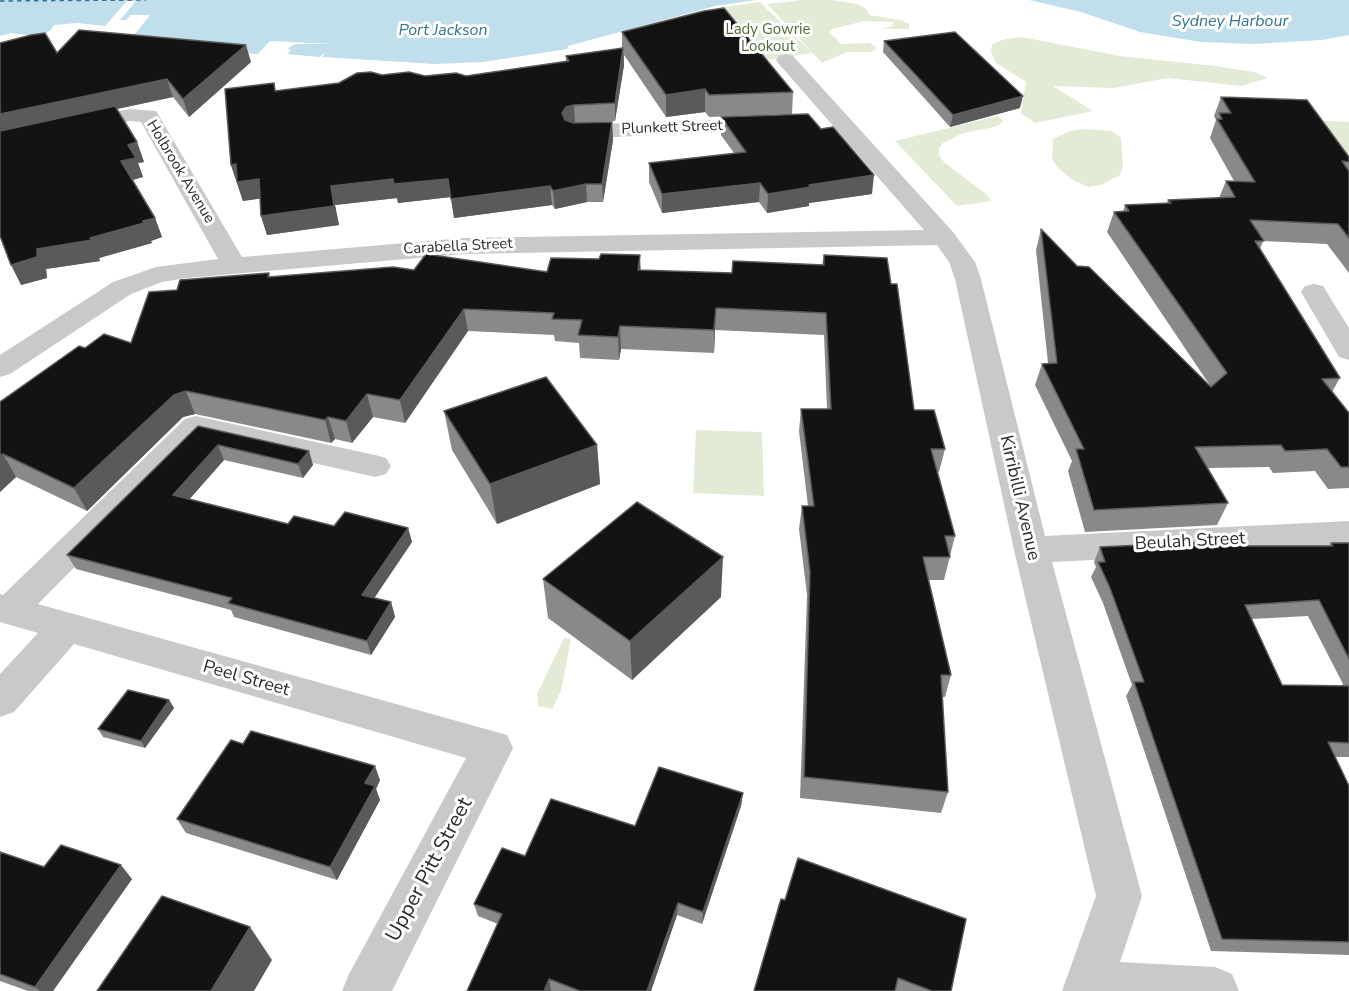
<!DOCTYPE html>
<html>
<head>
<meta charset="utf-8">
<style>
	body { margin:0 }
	canvas { display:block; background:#fff }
</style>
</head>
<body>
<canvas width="1349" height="991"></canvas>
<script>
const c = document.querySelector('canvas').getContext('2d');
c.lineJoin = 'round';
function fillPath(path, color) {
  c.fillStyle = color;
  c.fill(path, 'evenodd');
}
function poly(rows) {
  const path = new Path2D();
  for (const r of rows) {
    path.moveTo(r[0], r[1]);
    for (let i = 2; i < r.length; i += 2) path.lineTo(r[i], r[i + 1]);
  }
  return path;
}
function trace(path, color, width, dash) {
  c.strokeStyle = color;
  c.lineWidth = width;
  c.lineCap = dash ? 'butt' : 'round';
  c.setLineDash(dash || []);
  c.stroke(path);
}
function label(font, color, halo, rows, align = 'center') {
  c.font = font + ' "Nunito Sans",sans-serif';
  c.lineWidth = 6;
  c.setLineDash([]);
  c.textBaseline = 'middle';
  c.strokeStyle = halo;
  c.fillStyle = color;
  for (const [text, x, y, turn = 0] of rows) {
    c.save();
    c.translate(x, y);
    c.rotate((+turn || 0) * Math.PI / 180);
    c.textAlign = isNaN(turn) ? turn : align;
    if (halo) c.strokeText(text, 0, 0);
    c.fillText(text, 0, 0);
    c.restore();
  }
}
fillPath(poly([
	[802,0,832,0,857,4,865,8,870,15,900,20,909,24,909,29,882,29,892,26,894,22,864,21,833,29,829,32,841,44,870,43,877,48,871,52,847,52,822,63,767,4],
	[760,2,812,53,760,61,716,8],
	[1022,37,1120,56,1216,66,1254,72,1268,78,1241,86,1168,78,1113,88,1053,86,1093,111,1035,123,1021,113,1026,82,996,63,991,52,992,44,1005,39],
	[998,116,1003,121,998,126,961,134,943,143,939,148,939,155,944,162,987,195,991,201,957,206,895,141],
	[1309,120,1349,122,1349,176],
	[1084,129,1112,131,1121,138,1123,166,1120,175,1101,185,1088,187,1071,179,1058,168,1052,159,1053,139,1070,131],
	[696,430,762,432,764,496,693,493],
	[564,638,571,639,561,691,552,709,538,706,537,694]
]), '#e3ebd7');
fillPath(poly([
	[0,0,756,0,715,6,568,46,567,49,484,62,434,64,322,57,326,52,319,57,287,54,291,50,288,49,291,46,297,44,331,44,270,41,258,54,198,50,110,34,105,26,78,23,54,25,50,31,37,36,11,33,0,36],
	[1029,0,1349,0,1349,35,1322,40,1254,44,1201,42,1140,32,1081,12]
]), '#c1deed');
fillPath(poly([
	[127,1,136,1,120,20,126,20,131,15,150,15,135,34,110,34,105,26]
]), '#fff');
trace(poly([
	[0,1,146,0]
]), '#347393', 1.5, [4.5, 4]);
fillPath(poly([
	[786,54,793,56,953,232,975,262,981,279,1045,536,1349,521,1349,547,1052,562,1142,896,1120,962,1215,967,1232,974,1239,991,1062,991,1096,896,1014,550,955,279,949,262,937,245,464,254,186,278,162,282,131,294,10,374,0,377,0,355,113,282,156,267,218,259,141,122,130,121,0,150,0,136,130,109,156,111,242,257,464,238,924,230,779,64,776,60,779,56,786,54],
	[766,118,774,119,777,124,774,129,576,139,568,137,565,132,568,127,576,125,766,118],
	[1314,284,1323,286,1349,328,1349,360,1339,357,1301,292,1305,286,1314,284],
	[196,416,375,455,386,458,391,466,386,474,375,477,203,438,38,604,507,735,513,748,392,991,342,991,349,974,466,758,74,644,14,712,0,717,0,674,38,633,0,622,0,594,3,595,185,419,196,416]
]), '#c9c9c9');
fillPath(poly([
	[622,32,793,92,792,114,709,117,705,112,666,117,624,55,624,65,615,121,574,123,612,122,613,140,603,202,587,202,555,209,552,205,454,218,451,197,398,203,397,198,335,205,339,225,267,235,261,216,260,198,243,201,231,165,274,83,276,91,339,83,382,75,466,76,566,61,566,56,622,48],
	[884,41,1020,108,950,127,883,52],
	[57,53,251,62,189,117,173,97,117,109,137,142,144,162,138,163,143,177,132,180,155,218,162,237,151,241,152,243,99,258,100,261,46,269,47,278,21,285],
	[1221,97,1349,157,1349,273,1327,244,1263,241,1260,249,1340,378,1332,392,1349,413,1349,488,1328,489,1315,471,1273,473,1269,467,1207,468,1228,503,1217,525,1085,532,1068,471,1072,461,1035,385,1042,364,1048,363,1036,250,1041,229,1077,266,1211,387,1107,232,1114,212,1123,212,1125,205,1167,203,1168,200,1219,198,1226,181,1234,181,1210,138,1216,120,1214,116],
	[721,117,872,194,809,203,809,206,767,213,759,202,662,213,649,182,649,163,734,153,721,135],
	[824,255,891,284,914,410,945,449,939,472,937,472,955,536,944,580,929,580,951,675,945,697,942,697,948,792,941,813,800,798,807,595,799,529,802,506,808,506,799,431,801,409,827,409,824,335,715,330,714,353,621,349,619,360,580,358,579,343,555,341,554,335,468,331,405,423,373,417,352,443,335,439,331,443,195,414,183,417,87,511,16,477,0,492,0,402,85,348,131,343,177,290,269,273,270,277,414,270,547,272,640,270,732,273,822,265],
	[444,411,597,445,600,484,497,524,452,450],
	[198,426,309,451,313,465,303,478,224,460,189,499,288,524,408,528,412,542,374,598,391,602,395,617,371,655,234,617,231,610,76,569,67,555],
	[1331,543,1349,543,1349,757,1335,757,1349,786,1349,955,1211,951,1126,696,1132,685,1103,603,1091,577,1096,567,1094,562,1100,547,1329,546],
	[1308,616,1343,684,1341,686,1282,685,1252,619],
	[543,579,721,597,632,680,548,618],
	[169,700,174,708,145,748,103,737,98,729],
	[243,744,380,780,376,789,380,800,337,880,186,833,177,819],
	[743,793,741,806,702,924,677,915,651,991,467,991,498,924,478,916,474,904,525,856,635,826],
	[0,852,44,867,132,879,53,991,28,991,0,981],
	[781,899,951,991,754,991]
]), '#898989');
fillPath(poly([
	[246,45,251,62,189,117,183,99],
	[623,48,624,65,615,121,615,103],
	[167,79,173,97,0,134,0,114],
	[705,89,705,112,666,117,666,95],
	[1023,96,1020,108,950,127,953,115],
	[574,105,575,123,567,125,562,113,566,107],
	[612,122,613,140,603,202,602,184],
	[137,142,144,162,138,163,143,177,129,181,121,161,128,145],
	[236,164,259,179,265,198,243,201,231,165],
	[874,175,872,194,809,203,809,206,767,213,768,194,809,185],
	[393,179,448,179,451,197,398,203,397,198,335,205,339,225,267,235,261,216,331,186],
	[760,183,759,202,662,213,662,194],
	[586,184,587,202,555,209,553,191],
	[550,186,552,205,454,218,451,199],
	[155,218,162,237,151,241,152,243,99,258,100,261,46,269,47,278,21,285,11,265,37,249,90,238],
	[640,255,641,277,638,270],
	[716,308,715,330,714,353,714,330],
	[464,309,468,331,405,423,400,400],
	[620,326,621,349,619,360,618,337],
	[186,391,195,414,183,417,87,511,74,488,174,395],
	[367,394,373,417,352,443,346,421],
	[328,417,335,439,331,443,325,420],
	[218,445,224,460,180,510,173,495],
	[597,445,600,484,497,524,490,484],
	[309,451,313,465,303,478,298,464],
	[3,454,16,477,0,492,0,456],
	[408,528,412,542,367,609,362,595],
	[723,557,721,597,632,680,630,641],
	[391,602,395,617,371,655,367,641],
	[169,700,174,708,145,748,141,741],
	[375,766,380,780,376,789,380,800,337,880,330,867,365,783],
	[743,793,741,806,702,924,703,912],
	[121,865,132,879,53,991,40,991,35,987],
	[678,903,677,915,651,991,647,991],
	[250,927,272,960,254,991,211,991],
	[549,979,551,991,544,991]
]), '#5a5a5a');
const building = poly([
	[724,8,793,92,709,95,705,89,666,95,622,32,704,11,724,8],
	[79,30,246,45,183,99,167,79,0,114,0,43,31,35,45,33,57,53,79,30],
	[955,32,1023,96,953,115,884,41,955,32],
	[623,48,615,103,574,105,566,107,562,113,565,120,574,123,612,122,602,184,586,184,553,191,550,186,451,199,448,179,394,184,393,179,331,186,334,206,261,216,259,179,237,182,236,164,231,165,225,89,274,83,275,91,339,83,357,73,371,72,382,75,409,72,425,76,456,73,466,76,569,61,566,56,623,48],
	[1221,97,1307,100,1349,157,1349,162,1342,161,1349,171,1349,238,1338,224,1250,220,1264,241,1255,241,1340,378,1322,379,1349,413,1349,467,1341,467,1327,449,1285,451,1281,445,1195,447,1228,503,1094,510,1076,449,1084,449,1042,364,1057,363,1041,229,1077,266,1089,267,1211,387,1227,373,1114,212,1129,211,1125,205,1171,203,1168,200,1235,197,1226,181,1255,182,1217,119,1222,119,1219,113,1231,113,1221,97],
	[115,106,137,142,128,145,136,158,121,161,155,218,143,221,144,223,90,238,92,240,37,249,37,257,11,265,0,236,0,131,115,106],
	[808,114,821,129,833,127,874,175,809,185,811,187,768,194,760,183,662,194,649,163,746,152,721,117,808,114],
	[426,254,547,272,551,258,599,259,601,254,640,255,638,270,732,273,733,261,824,265,824,255,887,258,891,284,897,284,914,410,934,410,945,449,931,449,955,536,945,536,950,557,923,557,951,675,941,675,948,792,804,777,810,572,802,506,814,506,801,409,831,409,826,313,716,308,714,330,620,326,618,337,578,335,582,320,552,319,554,313,464,309,400,400,367,394,346,421,328,417,325,420,186,391,174,395,74,488,3,454,0,456,0,402,79,346,85,348,104,334,131,343,149,292,177,290,180,280,269,273,268,277,393,267,414,270,426,254],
	[546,377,597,445,490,484,444,411,546,377],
	[198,426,309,451,298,464,218,445,173,495,288,524,294,516,334,526,345,512,408,528,362,595,391,602,367,641,228,603,232,598,67,555,198,426],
	[637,502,723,557,630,641,543,579,637,502],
	[1243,540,1246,546,1333,546,1331,543,1349,543,1349,659,1319,600,1245,605,1282,685,1349,686,1349,743,1328,742,1349,786,1349,942,1222,939,1134,682,1144,682,1110,588,1098,562,1105,562,1100,547,1243,540],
	[128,690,169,700,141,741,98,729,128,690],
	[251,731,375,766,365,783,375,786,330,867,177,819,231,740,243,744,251,731],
	[659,767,743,793,703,912,678,903,647,991,580,991,549,979,544,991,467,991,502,914,474,904,502,848,525,856,551,799,635,826,659,767],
	[61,845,121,865,35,987,0,974,0,852,44,867,61,845],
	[798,858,966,919,951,991,932,991,898,978,895,991,754,991,781,899,785,900,798,858],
	[162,896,250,927,211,991,97,991,162,896]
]);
fillPath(building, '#131313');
trace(building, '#5a5a5a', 1.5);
label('15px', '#516a36', '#fff', [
	["Lady Gowrie",768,30],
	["Lookout",768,47]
]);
label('15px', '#2c2c2c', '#fff', [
	["Plunkett Street",672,128,-2],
	["Holbrook Avenue",180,172,59],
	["Carabella Street",458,247,-3]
]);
label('italic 16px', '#347393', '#fff', [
	["Sydney Harbour",1230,22],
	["Port Jackson",443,31]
]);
label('18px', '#2c2c2c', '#fff', [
	["Kirribilli Avenue",1019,498,77],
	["Beulah Street",1190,542,-3],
	["Peel Street",246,679,16]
]);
label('21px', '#2c2c2c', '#fff', [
	["Upper Pitt Street",430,870,-62]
]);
</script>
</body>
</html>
